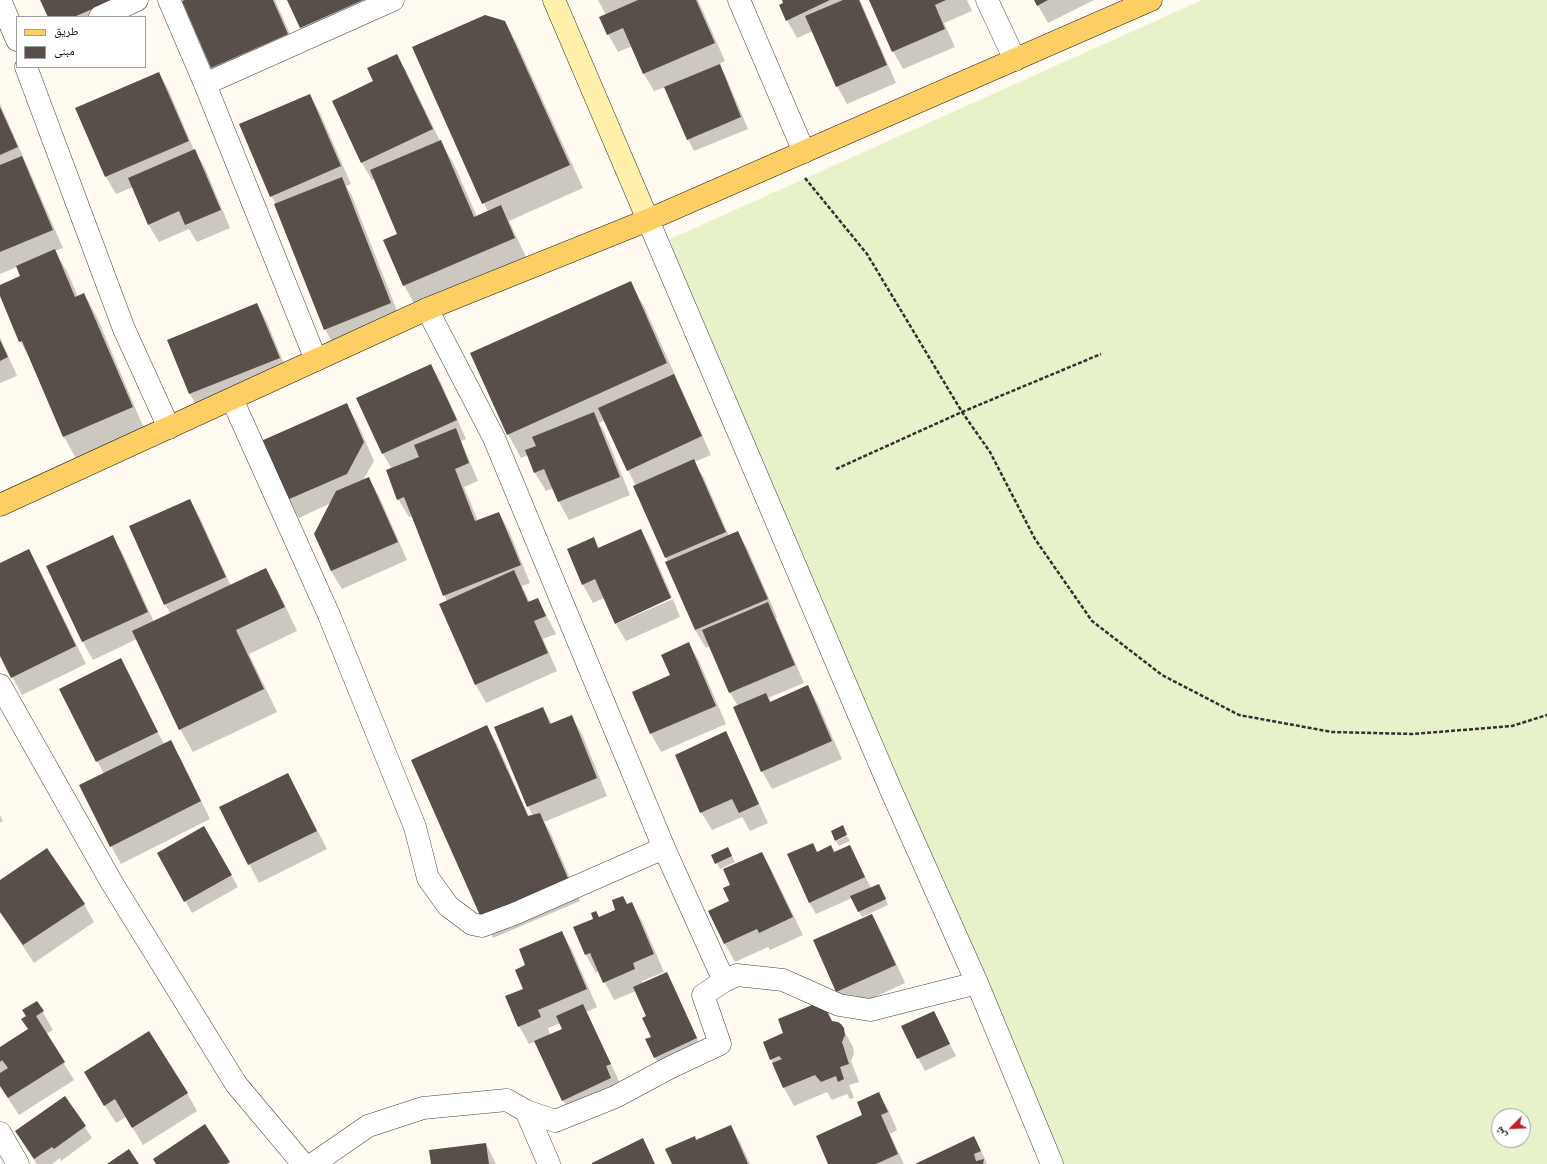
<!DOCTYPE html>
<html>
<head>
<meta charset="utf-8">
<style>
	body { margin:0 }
	#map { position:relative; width:1547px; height:1164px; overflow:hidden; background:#fffbf0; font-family:Spectral,"Noto Naskh Arabic",serif }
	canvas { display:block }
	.legend { position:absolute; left:16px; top:16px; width:130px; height:52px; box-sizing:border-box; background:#fff; border:1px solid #9f9f9f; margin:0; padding:5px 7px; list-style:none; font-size:12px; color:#0f0f0f }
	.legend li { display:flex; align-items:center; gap:8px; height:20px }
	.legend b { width:20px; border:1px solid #9f9f9f }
	.north { position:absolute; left:1491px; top:1108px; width:40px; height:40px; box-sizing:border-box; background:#fff; border:1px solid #9f9f9f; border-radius:50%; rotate:246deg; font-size:11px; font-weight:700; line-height:16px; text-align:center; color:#0f0f0f }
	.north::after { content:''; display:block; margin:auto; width:14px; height:18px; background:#c42233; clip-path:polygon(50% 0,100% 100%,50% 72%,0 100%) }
</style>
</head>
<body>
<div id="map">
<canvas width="1547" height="1164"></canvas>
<ul class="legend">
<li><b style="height:5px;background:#fcce63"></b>طريق</li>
<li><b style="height:11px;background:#584f4b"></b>مبنى</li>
</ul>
<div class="north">ش</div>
</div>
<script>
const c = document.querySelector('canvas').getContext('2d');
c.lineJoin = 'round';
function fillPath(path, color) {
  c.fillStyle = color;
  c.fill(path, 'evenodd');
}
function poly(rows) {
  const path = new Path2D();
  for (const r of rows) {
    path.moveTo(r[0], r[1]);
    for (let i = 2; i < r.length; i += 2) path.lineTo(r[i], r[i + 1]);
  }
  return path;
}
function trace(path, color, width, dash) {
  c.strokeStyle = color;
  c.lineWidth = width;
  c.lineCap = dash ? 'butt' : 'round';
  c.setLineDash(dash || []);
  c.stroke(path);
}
fillPath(poly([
	[1202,0,1547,0,1547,1164,1063,1164,668,240],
	[1499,1116,1523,1116,1523,1140,1499,1140]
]), '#e7f2ca');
fillPath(poly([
	[41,0,132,0,125,17,49,17],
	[186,0,275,0,298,52,223,85,212,68,183,2],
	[288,0,378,0,312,46,301,28],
	[598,0,698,0,725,61,719,64,726,77,748,129,694,151,688,139,666,87,654,91,644,74,632,46,618,52,608,34,606,15],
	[783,0,860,0,896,83,847,104,837,86,813,31,797,38,787,20],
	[870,0,967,0,972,11,944,23,955,47,903,69,893,51],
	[1035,0,1094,0,1048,23],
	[505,22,518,46,583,188,509,221,528,261,417,309,404,285,398,235,375,179,372,180,362,163,333,101,374,82,397,55,407,73,440,141,454,164,477,217,488,212,414,48],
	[159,73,169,91,194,150,205,168,230,228,197,242,189,229,159,242,148,224,133,187,116,194,106,177,77,108],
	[310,95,320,113,351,184,346,186,352,196,401,321,335,347,325,329,276,204,271,196],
	[0,104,63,248,55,251,68,273,78,297,84,294,97,317,145,431,77,460,64,437,30,359,20,341,0,294,0,286,22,277,17,267,0,274],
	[630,283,644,306,711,455,694,462,704,478,729,536,738,532,748,550,777,617,776,618,804,683,768,698,771,703,808,687,818,704,842,759,772,789,762,771,738,706,730,693,710,646,706,648,695,630,666,562,668,562,635,486,636,486,628,470,605,420,599,423,604,431,630,495,569,520,559,502,553,488,546,491,535,473,528,455,521,458,508,434],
	[257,304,267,322,289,376,200,412,190,394,168,340],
	[0,337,17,376,0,383],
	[431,365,441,383,466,439,461,441,478,481,464,487,478,521,499,513,509,531,530,583,522,586,530,603,538,599,556,634,543,639,557,671,486,703,476,685,440,604,447,601,412,516,409,517,398,499,392,469,383,454,357,398],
	[346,405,357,422,374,461,363,480,368,478,379,496,407,560,342,589,331,571,316,534,331,503,299,518,288,500],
	[190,500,200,518,231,586,265,569,279,593,297,631,249,654,277,712,193,752,180,729,137,639,93,660,83,642,48,566,112,536,123,554,154,622,171,614,165,604],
	[641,530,651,548,672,597,616,622,604,598,593,603,583,585,568,550,593,539,599,548],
	[29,550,39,568,86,664,22,695,0,654,0,564],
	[673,599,680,617,626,641,616,624],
	[689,644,699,661,726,724,661,752,651,734,633,692,672,676],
	[120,659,164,744,170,741,181,759,210,819,121,864,111,846,104,774,60,689],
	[543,708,552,724,571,716,582,734,607,796,544,822,550,832,580,901,493,938,483,920,487,727,497,744,529,817,533,816,528,806],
	[725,733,735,751,768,823,750,831,742,817,712,830,701,812],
	[288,774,327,849,259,883,221,808],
	[0,815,3,821,0,823],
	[204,828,238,887,192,913,158,853],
	[847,836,850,841,839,846,836,841],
	[831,846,835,853,850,846,871,888,882,891,888,905,862,917,852,898,816,914,809,902,817,853],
	[762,853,772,871,803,935,770,950,768,947,735,962,725,944,710,911,731,902,731,885],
	[731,854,735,862,720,869,713,855],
	[0,881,84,904,94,922,34,963,0,912],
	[631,903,642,921,664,972,642,981,643,983,666,973,673,985,703,1051,662,1069,655,1058,647,1017,636,991,614,1000,599,971,596,973,586,955,574,928,599,918],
	[872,915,882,933,905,983,847,1010,837,992,814,941],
	[562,932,572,950,597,1007,586,1012,620,1083,573,1118,563,1100,536,1041,529,1044,519,1026,526,966],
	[561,1023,564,1029,550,1035,548,1028],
	[37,1002,53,1030,46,1034,74,1080,19,1115,0,1086,0,1048,29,1030,27,1017],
	[934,1012,956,1056,925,1071,902,1027],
	[833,1022,843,1029,853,1047,854,1054,851,1061,859,1082,849,1085,854,1098,850,1099,847,1094,832,1100,827,1092,794,1106,784,1088,771,1059],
	[95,1090,187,1093,197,1111,143,1145,126,1117,116,1123],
	[878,1093,889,1111,897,1130,890,1134,904,1164,829,1164],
	[65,1098,92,1138,61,1161,60,1158,52,1164,37,1164,16,1132],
	[731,1126,741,1144,750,1164,673,1164,696,1141],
	[974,1137,987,1163,986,1164,918,1164],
	[486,1144,496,1164,432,1164]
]), '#0003');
fillPath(poly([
	[40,0,113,0,74,17,48,17],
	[184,0,273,0,288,34,211,68,182,1],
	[287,0,363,0,300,28],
	[638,0,696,0,715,43,643,74,623,28,607,35,599,17],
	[782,0,830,0,786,21,779,5,783,3],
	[843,0,859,0,887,65,836,87,805,16],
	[869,0,946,0,935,5,945,29,892,52],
	[1034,0,1048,0,1037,6],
	[485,15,505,21,570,165,482,204,412,47],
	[397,54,433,129,361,163,332,101,373,81,367,68],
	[720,64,741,117,687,140,664,87],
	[159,72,189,141,105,177,75,108],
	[310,94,341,166,270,197,239,124],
	[0,107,18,147,0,155],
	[441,140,474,217,501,205,515,238,403,286,383,240,397,234,370,170],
	[195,149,221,210,185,225,179,211,148,225,128,178],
	[22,156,53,230,0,252,0,165],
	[342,177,391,303,324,330,274,204],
	[55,249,75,297,84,293,133,407,63,437,22,341,19,342,0,296,0,285,20,276,16,266],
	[631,281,667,363,507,435,470,353],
	[257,303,280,358,189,394,167,340],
	[0,340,8,357,0,361],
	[431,364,457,420,382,454,356,398],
	[674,374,702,436,627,471,598,408],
	[347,403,364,442,347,474,287,500,261,441],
	[594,412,620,477,558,502,544,469,534,473,525,450,536,446,532,437],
	[456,428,469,463,455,469,475,521,499,512,521,565,443,596,404,497,397,500,386,470,419,457,414,445],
	[694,459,726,532,665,558,633,486],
	[369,477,398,542,331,571,314,534,336,491],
	[190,499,226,577,164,605,129,526],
	[641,529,671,598,615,624,595,579,582,585,567,549,594,537,598,548],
	[738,531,768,599,695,630,665,562],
	[113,535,148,612,82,642,46,566],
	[29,549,76,646,11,678,0,656,0,563],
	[266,568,285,607,236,630,264,689,179,730,132,631],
	[514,570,528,602,538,598,546,616,534,621,548,653,475,685,439,604],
	[768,602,795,665,729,693,702,630],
	[689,642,716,706,650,734,632,692,670,675,661,655],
	[121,658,158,732,96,762,59,689],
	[808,685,832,741,761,772,733,707,766,693,770,702],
	[543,707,550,724,572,715,597,778,527,807,494,727],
	[487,725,528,816,540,813,570,883,482,920,411,760],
	[726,731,759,804,739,813,732,799,700,813,675,755],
	[171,740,201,801,110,847,79,785],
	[288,773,317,831,248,865,219,807],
	[843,825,847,835,835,841,831,831],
	[204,826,232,875,184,902,157,853],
	[813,843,817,852,831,845,834,852,850,845,865,877,809,903,787,854],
	[728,847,732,856,715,864,711,855],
	[47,848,85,904,23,945,0,912,0,880],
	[762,852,793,917,759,933,757,929,724,944,708,911,729,901,723,888,730,885,723,869],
	[879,884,886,899,858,912,850,896],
	[623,896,627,904,632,902,654,954,633,963,635,969,603,983,590,953,585,955,573,927,593,919,591,913,596,911,599,917,615,910,612,900],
	[872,914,896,965,836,992,813,940],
	[562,931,587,989,538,1010,541,1017,518,1027,505,996,523,989,515,970,525,965,519,949],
	[667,972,697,1038,654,1058,645,1039,651,1037,642,1018,646,1016,633,987],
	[37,1001,44,1011,36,1016,65,1062,8,1098,0,1086,0,1073,8,1068,2,1060,0,1062,0,1047,28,1029,21,1019,26,1016,22,1010],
	[822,1001,832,1021,838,1022,841,1024,844,1028,845,1035,842,1042,849,1064,840,1067,844,1079,838,1082,836,1076,821,1082,815,1075,783,1088,772,1063,782,1059,779,1056,770,1060,763,1042,783,1033,778,1019],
	[583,1004,611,1064,606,1066,611,1078,562,1101,534,1041,562,1029,556,1016],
	[934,1011,950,1044,917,1059,901,1026],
	[149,1031,188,1093,132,1128,115,1099,104,1106,84,1072],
	[879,1092,888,1112,881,1115,898,1154,876,1164,828,1164,816,1136,862,1115,857,1102],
	[65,1096,86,1126,54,1149,52,1147,34,1159,15,1131],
	[205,1124,230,1162,227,1164,156,1164,153,1159],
	[731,1125,748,1164,672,1164,665,1149,695,1136,696,1140],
	[974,1136,981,1151,974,1154,976,1161,984,1159,983,1164,915,1164],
	[643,1138,655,1164,592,1164,592,1163],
	[486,1143,489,1164,431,1164,429,1150],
	[129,1149,139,1164,107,1164]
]), '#584f4b');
const minor = poly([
	[0,0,17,40],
	[169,0,205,84,316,360],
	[739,0,804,152],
	[987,0,1015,60],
	[100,17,137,0],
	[26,67,124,329,169,428],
	[205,84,393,0],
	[648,220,890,788,977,983,1052,1164],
	[427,309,494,438,664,848,724,981],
	[232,399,329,615,415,827,428,878,448,906,472,924,482,926,514,914,664,848],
	[0,685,112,883,236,1084,303,1164],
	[526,1111,549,1164],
	[0,1133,18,1164],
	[313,1164,368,1126,423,1108,507,1100,526,1111,555,1121,615,1097,669,1068,720,1044,703,995,724,981,737,975,783,980,839,1005,870,1010,977,983]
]);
const secondary = poly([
	[554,0,648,220]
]);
const primary = poly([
	[0,505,427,309,648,220,1151,0]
]);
trace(minor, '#424242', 23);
trace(secondary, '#313131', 23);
trace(primary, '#202020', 23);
trace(poly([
	[805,178,867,254,962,412,990,452,1035,539,1092,621,1162,675,1239,715,1332,732,1413,734,1512,726,1547,715],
	[836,469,962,412,1101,354]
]), '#313131', 2.5, [4, 2]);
trace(minor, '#fff', 22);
trace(secondary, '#fff1ab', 22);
trace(primary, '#fcce63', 22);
</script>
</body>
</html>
